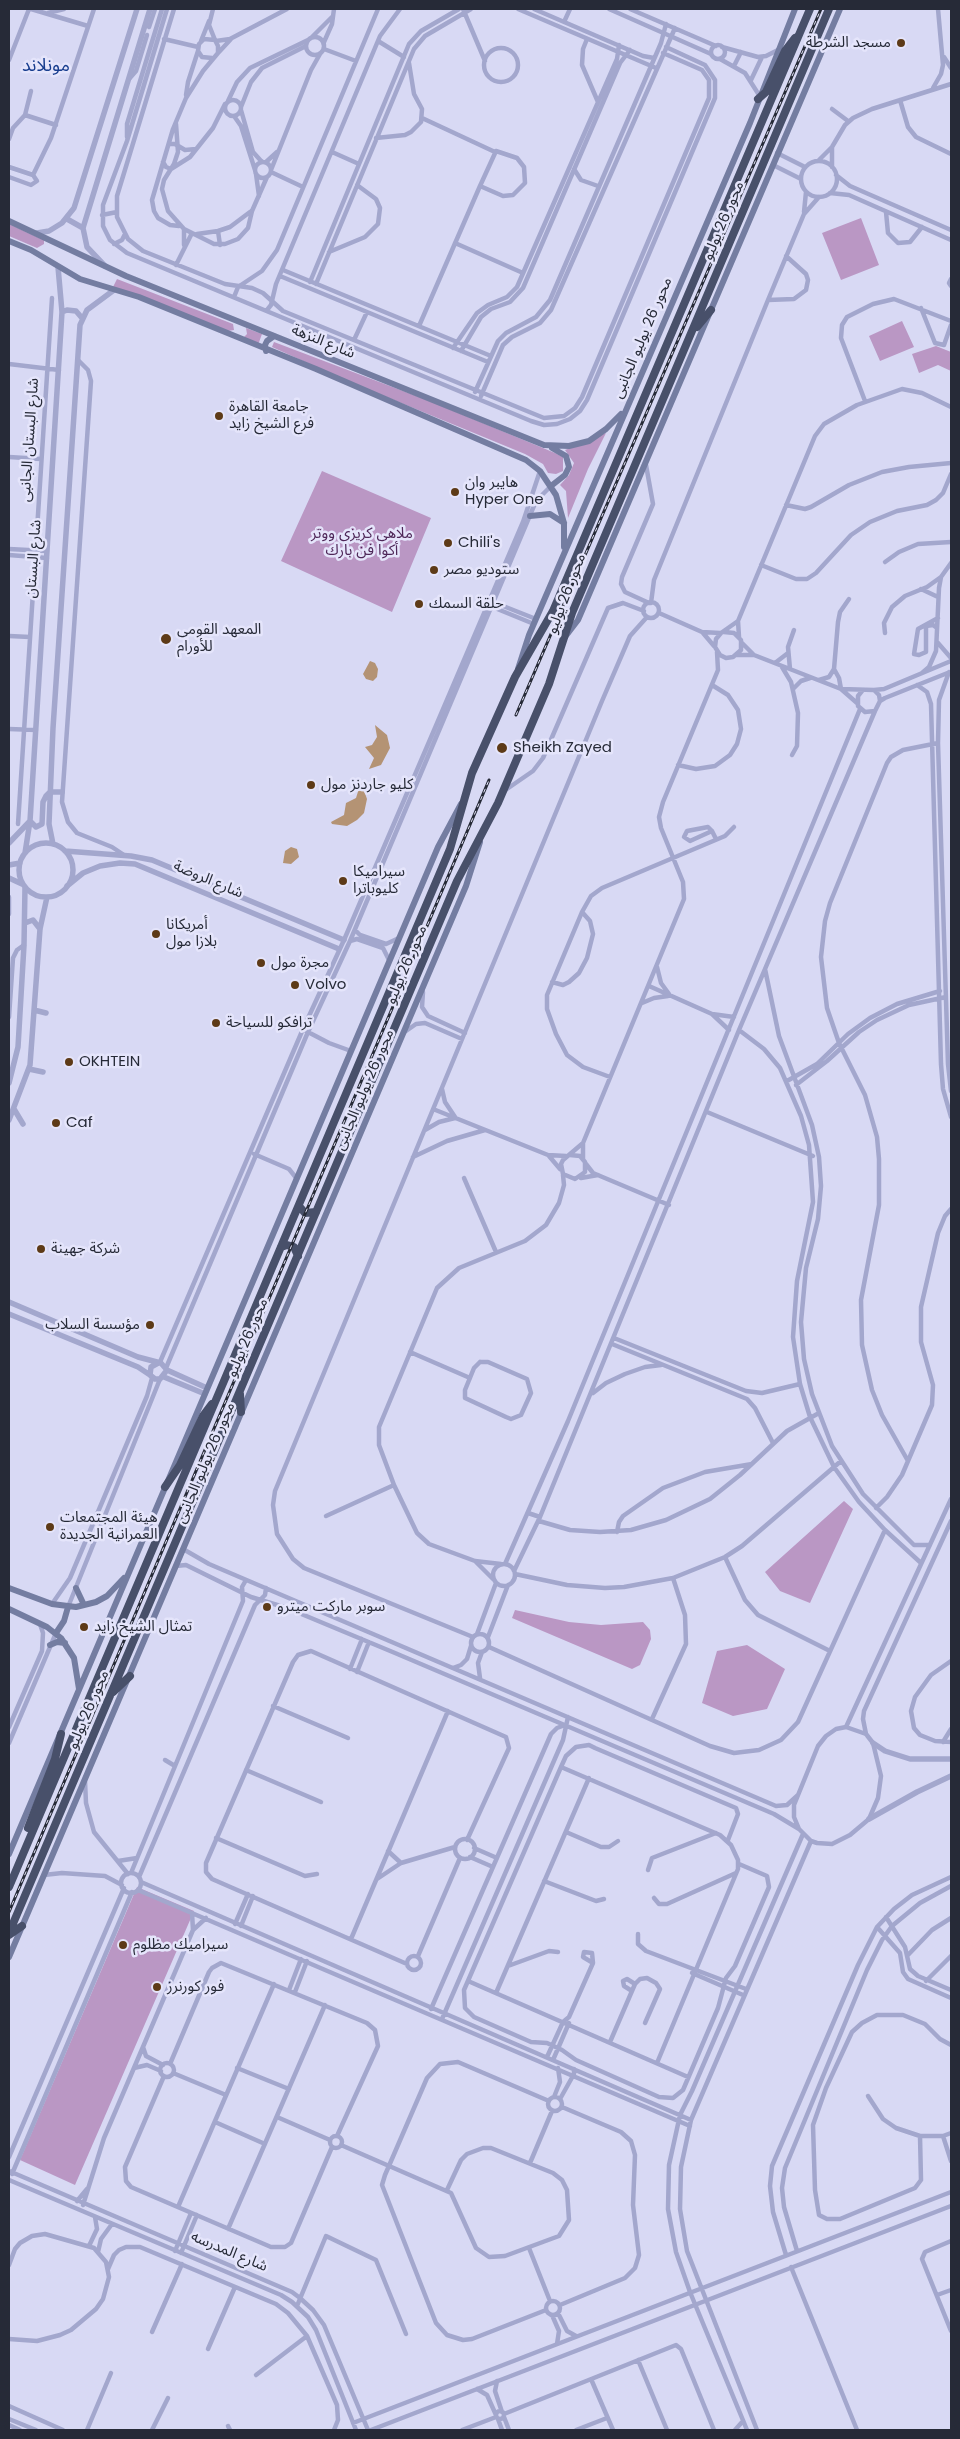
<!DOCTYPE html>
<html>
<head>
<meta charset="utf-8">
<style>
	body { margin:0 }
	#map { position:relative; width:960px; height:2439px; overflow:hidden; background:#d8d9f4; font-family:Poppins,sans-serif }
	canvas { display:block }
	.frame { position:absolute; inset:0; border:10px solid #262a37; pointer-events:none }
</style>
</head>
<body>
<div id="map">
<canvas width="960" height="2439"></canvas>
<div class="frame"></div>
</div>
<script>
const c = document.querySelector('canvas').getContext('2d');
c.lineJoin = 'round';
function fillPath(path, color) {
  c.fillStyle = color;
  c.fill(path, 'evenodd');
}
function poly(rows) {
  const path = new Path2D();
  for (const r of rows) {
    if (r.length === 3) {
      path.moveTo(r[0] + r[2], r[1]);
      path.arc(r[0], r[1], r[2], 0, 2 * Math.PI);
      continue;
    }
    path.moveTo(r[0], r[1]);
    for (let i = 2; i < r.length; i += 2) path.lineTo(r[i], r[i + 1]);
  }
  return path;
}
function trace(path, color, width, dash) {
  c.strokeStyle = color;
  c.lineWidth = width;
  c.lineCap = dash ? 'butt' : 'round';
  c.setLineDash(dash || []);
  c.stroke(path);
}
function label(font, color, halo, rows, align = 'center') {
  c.font = font + ' Poppins,"Noto Sans Arabic",sans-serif';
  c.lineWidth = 5;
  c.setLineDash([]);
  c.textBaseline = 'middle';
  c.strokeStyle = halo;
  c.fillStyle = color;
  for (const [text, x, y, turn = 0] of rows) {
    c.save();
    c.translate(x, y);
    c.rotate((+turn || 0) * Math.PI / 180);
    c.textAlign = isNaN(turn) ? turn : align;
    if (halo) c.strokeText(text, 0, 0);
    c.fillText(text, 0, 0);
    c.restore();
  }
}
fillPath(poly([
	[861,218,879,265,841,280,822,233],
	[9,224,39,238,44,240,44,244,37,248,9,236],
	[117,279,233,324,234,330,228,331,113,287],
	[902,321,914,347,880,361,869,336],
	[246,328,262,334,258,345,243,338,247,334],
	[274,342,432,402,555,453,563,457,563,471,556,474,548,473,543,464,525,454,343,379,272,347],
	[936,346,951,352,951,371,938,365,919,373,912,354],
	[606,433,588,469,568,518,566,491,560,485,569,475,574,463,565,450],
	[322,471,431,518,392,612,281,561],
	[844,1501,853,1509,810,1603,780,1591,765,1572],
	[515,1610,569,1622,601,1625,643,1622,650,1630,651,1639,640,1665,632,1669,512,1618],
	[747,1645,785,1669,767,1709,733,1716,702,1703,717,1651],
	[137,1887,194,1911,75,2185,20,2160]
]), '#ba97c4');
fillPath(poly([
	[370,661,375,663,378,669,377,677,373,681,366,679,363,674],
	[375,725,387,735,390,748,381,765,369,769,374,758,365,747,372,745,377,737],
	[361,782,367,799,364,813,357,820,347,826,332,824,331,822,344,815,346,803,356,798],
	[291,847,297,849,299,857,291,864,283,863,285,851]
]), '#b49374');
trace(poly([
	[31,9,88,26],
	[167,9,127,141,103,205,103,226,110,240,127,253,531,421,544,425,557,424,570,419,580,411,587,400,715,98,715,80,705,65,666,47],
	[174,9,117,196,117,217,128,239,143,251,225,284,252,288,263,293,283,311,544,418,564,416,575,408,582,397,709,98,709,80,702,70,663,53],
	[213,9,209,25,215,40],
	[463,9,485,61],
	[518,9,656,68],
	[534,9,643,56,654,58],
	[609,9,711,54],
	[630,9,716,46],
	[48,13,64,9],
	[564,22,570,9],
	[149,27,155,9],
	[315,46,9],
	[312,37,332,17],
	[164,39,198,47],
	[587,39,583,49,582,65,598,102],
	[201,41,209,21],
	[216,41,230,39,287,9],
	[378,41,404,57],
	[324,42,332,24,334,9],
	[718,52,7],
	[722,47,758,57,766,56,778,50],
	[501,65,17],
	[324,49,356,61],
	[219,52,231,39],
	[944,57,951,68],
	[720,59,745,73,759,95],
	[9,60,29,9],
	[734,66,741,52],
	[129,79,136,71,147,35],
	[751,80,762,57],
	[933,88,941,74,943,65,938,9],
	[186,95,188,82,198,51],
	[233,108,8],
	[900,100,908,127,916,137,951,154],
	[228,101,237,82,250,68,308,40],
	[241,107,251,82,262,68,306,46],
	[832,109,848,121],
	[241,110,253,152,262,162],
	[25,115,56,125],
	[234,116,241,126,255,170],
	[422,118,495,152],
	[176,124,178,152,174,164,164,180,162,189,168,211,184,229,214,244,225,244,238,239,248,228,252,211,267,177],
	[127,137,127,124,162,9],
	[376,138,405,135,411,132,421,122,422,109,414,94,409,63],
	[9,139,13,128,25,115,31,91],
	[169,144,175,144,185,150,196,149],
	[832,147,832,167],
	[332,152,359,164],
	[777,153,805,167],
	[819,160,832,147,845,125,853,118,872,109,951,84],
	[819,179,18],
	[263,170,8],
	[163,162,166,167,171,169,190,157,213,128,225,104],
	[266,162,277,152],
	[773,165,801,179],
	[9,167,33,175,37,181,31,185,9,177],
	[574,169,581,180,598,186],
	[271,170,311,70,320,54],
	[271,172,303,187],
	[256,174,259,196],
	[33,175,51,138,94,9],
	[836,175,850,186,951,230],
	[830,193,849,195,951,240],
	[804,212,806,192],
	[886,212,888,233,898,243,910,242,922,227],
	[102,215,117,212],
	[179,226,170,225,158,218,154,211,152,200,173,129,186,98,203,71,218,53,218,46,215,40,204,39,199,44,198,51,202,57,212,58],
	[184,229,184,245],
	[218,231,220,245],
	[197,234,218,231,230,227,250,212],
	[455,243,523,273],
	[114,244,122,240,125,234],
	[329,252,365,237,378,224,380,208,376,199,357,185],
	[176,265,192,233],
	[283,270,491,356],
	[280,276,488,362],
	[951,279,949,283,951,286],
	[310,282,409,44,421,31,459,9],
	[316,284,414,49,425,36,471,9],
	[234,297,238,287,262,271,277,250,378,9],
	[768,300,794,299,806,290,808,280,806,274,786,256],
	[921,308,935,343,944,345,951,325],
	[267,310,271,305,276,284,380,36,400,9],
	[419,326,480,186,503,196,513,195,525,183,524,167,517,158,496,151,480,186],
	[354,340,367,312],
	[453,348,477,313,488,305,507,297,517,287,617,59,619,45],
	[461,351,481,317,491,309,510,302,523,288,620,63,630,50],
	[78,360,88,370,91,381,62,802,68,822,77,833,112,847,124,855],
	[9,364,59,370],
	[475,392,498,341,506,333,536,317,550,300,661,43,666,24],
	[481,396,503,345,512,337,540,323,551,310,675,28],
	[865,401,841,338,842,325,847,317,873,304,894,299,951,321],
	[9,457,41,459],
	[646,465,653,504,622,577,621,584,625,592,649,603],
	[786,505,805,509,811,507,849,485,882,472,909,467,951,463],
	[9,549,47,551],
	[9,555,47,558],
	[885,562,899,552,918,544,951,542],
	[761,565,796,579,807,579,816,573,851,535,870,522,897,511,927,505,936,500,943,493,951,474],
	[921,589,938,597],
	[849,599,840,612,838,622,834,669,839,678,841,689,857,703],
	[493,602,536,619],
	[651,610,8],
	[651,603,654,580,768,300,804,214,819,197],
	[490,606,534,624],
	[659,613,702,632,720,633],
	[738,621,739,637],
	[937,628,933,625,926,626,926,652,919,655,914,654,918,629,938,618],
	[724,632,734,633,741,640,741,650,733,657,726,658,720,655,715,647,716,639,721,633,738,621,815,436,824,424,857,405,902,389,922,393,951,407],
	[703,633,714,646],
	[885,633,884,623,892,607,905,596,927,587,941,577],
	[9,636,30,637],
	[741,642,753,654],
	[938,643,951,658],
	[737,655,754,655,841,689,874,690,879,695,880,701,875,711,865,712,858,706,858,696,862,691],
	[775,663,788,653],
	[782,667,791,682,798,713,797,746,792,755],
	[790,669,788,647,794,630],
	[949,672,939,700,938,743,948,1064,951,1091],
	[922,673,929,667,936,651,939,588,941,577,951,563],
	[819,680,829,677,834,669],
	[917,685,927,692,931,704,941,1064,943,1089,951,1117],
	[793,689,801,681,810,678],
	[874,690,884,689,951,661],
	[880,701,885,698,950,672],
	[9,729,36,730],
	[678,765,696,769,715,766,730,755,737,744,741,729,738,710,728,695,712,685],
	[504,791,533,771,543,758,608,608,623,603,644,611],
	[18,824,52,298],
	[712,831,690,841,684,837,687,831,708,827,712,831,716,839],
	[9,897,9,914],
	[355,930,360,935,386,944,399,938],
	[350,941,357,939,383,948,389,960],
	[657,967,661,983,669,994],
	[765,969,779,1036,812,1125,819,1157,821,1186,818,1219,806,1268,801,1322,804,1359,812,1394,832,1446,863,1494,914,1545,930,1545],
	[552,982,563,985,569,982,579,973,587,958,593,934,590,921,582,912],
	[649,986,712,1014,729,1030],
	[423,992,422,1007,428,1016,465,1033],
	[642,1003,654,998,668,996],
	[712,1014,734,1017],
	[9,1017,13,958,17,950,24,945],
	[739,1030,764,1049,780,1068,801,1116,809,1145,813,1202,797,1281,793,1337,800,1384,810,1417,834,1467,859,1502,885,1530,921,1563],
	[306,1031,329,1043,351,1051],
	[406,1031,416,1024,425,1023,462,1039],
	[610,1077,583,1067,567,1055,556,1034,547,1009,547,995,582,912,591,896,602,888,725,836,734,827],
	[787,1081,817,1064,848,1034,870,1018,897,1004,940,991],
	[796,1085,827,1061,859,1032,877,1020,909,1005,946,997],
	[442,1089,445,1102,455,1117],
	[433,1109,548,1155,566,1156],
	[707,1112,813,1156],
	[425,1130,439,1122,455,1118],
	[583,1143,583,1159],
	[254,1154,289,1169,297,1179],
	[570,1155,580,1156,585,1162,585,1172,575,1179,563,1174,561,1164,563,1160,583,1143,684,899,683,882,661,828,659,817,663,802,718,670,717,652],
	[549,1156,560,1169],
	[413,1157,447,1141,485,1130],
	[586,1164,593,1173,669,1205],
	[464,1178,496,1252],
	[581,1178,598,1175],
	[614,1338,746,1391,762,1393,800,1384],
	[612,1344,747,1399,755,1408,773,1443],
	[410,1352,470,1378],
	[160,1362,303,1029,344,940,432,735,523,522,540,471],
	[480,1362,488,1362,527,1379,531,1393,521,1415,511,1419,506,1417,465,1398,465,1390,474,1368,480,1362],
	[166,1368,308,1032,350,941,536,501,551,486],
	[593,1393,606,1383,625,1374,645,1367,661,1365],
	[908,1461,882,1415,872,1390,862,1345,861,1300,879,1205,879,1159,877,1137,865,1095,839,1043,827,1008,821,957,825,921,830,903,887,763,891,757,903,750,938,743],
	[876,1508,887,1497,902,1475,932,1405,933,1385,921,1342,921,1307,938,1233,945,1216,951,1209],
	[528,1513,540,1517],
	[326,1516,394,1485],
	[539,1521,570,1530,600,1532,631,1530,666,1520,710,1499,740,1475,787,1431,819,1413],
	[617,1532,619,1522,623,1516,663,1488,705,1472,752,1464],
	[183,1549,209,1564,776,1806,787,1805,798,1795],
	[725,1557,745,1600,758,1615,830,1651],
	[476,1562,493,1579],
	[501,1564,475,1561,429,1544,417,1533,394,1485,379,1445,379,1427,437,1288,459,1268,525,1241,546,1225,559,1203,564,1185,563,1175],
	[505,1564,568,1421,860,709],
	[504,1575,11],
	[176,1566,186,1565,251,1597,287,1608,395,1653,774,1814,799,1829],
	[514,1571,540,1517,739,1030,875,711],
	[515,1574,567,1585,605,1588,624,1587,673,1578,725,1557,742,1546,841,1461],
	[52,1604,70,1578,147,1396,152,1378],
	[68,1607,160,1379],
	[480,1643,9],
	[477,1634,496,1583],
	[473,1637,304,1568,293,1559,277,1534,273,1505,275,1491,602,701,630,636,647,617],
	[488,1637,508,1585],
	[489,1647,710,1746,734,1753,759,1750,781,1740,798,1722,885,1530],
	[951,1661,931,1675,915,1697,911,1711,914,1728,920,1735,935,1741,951,1742],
	[453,1668,461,1665,467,1659,471,1646],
	[350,1669,362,1639],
	[357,1672,369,1642],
	[480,1678,478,1663,482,1652],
	[273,1706,348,1738],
	[652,1719,686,1644,685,1615,673,1578],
	[9,1727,42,1651,43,1633,40,1624],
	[846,1727,866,1734,873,1743,881,1776,878,1798,869,1819,850,1835,832,1844,817,1843,811,1841,799,1829,794,1817,794,1805,818,1746,826,1736,836,1729,846,1727],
	[846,1727,951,1499],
	[866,1734,863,1719,864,1711,951,1521],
	[943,1742,951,1729],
	[9,1743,56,1633],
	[165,1760,175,1766],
	[561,1767,720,1835,731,1845,738,1860,738,1869,657,2063],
	[246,1770,321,1802],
	[85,1781,86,1803,94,1832,128,1874],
	[566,1832,601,1847,609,1847,618,1841],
	[216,1838,305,1876,317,1874],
	[465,1849,10],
	[728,1840,738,1814,736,1808,595,1748,589,1745,576,1747,566,1756,561,1767,464,1990,465,2008,474,2017,531,2042,547,2043,562,2050,576,2060,659,2097,673,2098,683,2090,718,2008,726,1978,735,1966,769,1887,767,1876,739,1864],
	[474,1848,497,1858],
	[388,1851,401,1863],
	[470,1857,493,1867],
	[118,1861,137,1858],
	[648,1870,652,1858,716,1833],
	[131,1873,243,1601,242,1587,246,1580],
	[131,1883,10],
	[44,1875,62,1873,105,1876,122,1885],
	[139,1877,255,1605,265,1595,266,1588],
	[377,1879,401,1863,455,1847],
	[544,1881,596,1901,604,1899],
	[141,1882,691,2120],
	[138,1890,690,2126],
	[654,1898,659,1904,667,1904,736,1873],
	[886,1917,905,1947,910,1969,918,1976,951,1990],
	[235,1924,248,1894],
	[241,1926,253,1896],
	[877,1927,900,1953,903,1972,908,1979,951,1998],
	[193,1930,206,1918],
	[638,1934,638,1944,646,1951,746,1989],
	[351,1939,448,1711],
	[414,1963,7],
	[418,1956,460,1858],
	[907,1956,932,1930,951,1918],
	[407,1964,212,1879,206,1872,206,1863,293,1662,298,1655,311,1651,506,1737,509,1748,467,1840],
	[508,1966,549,1951,558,1952],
	[692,1973,743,1995],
	[468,1981,688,2077],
	[926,1981,951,1956],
	[289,1990,301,1959],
	[632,1991,624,1986,623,1981,627,1979,635,1984],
	[295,1992,307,1961],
	[496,1993,589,1778],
	[431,2009,551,1734,557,1728,565,1725],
	[442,2019,563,1740,568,1717],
	[610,2042,635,1984,640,1979,647,1978,656,1983,660,1989,645,2023],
	[143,2047,146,2056,163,2065],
	[547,2057,563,2022,569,2017,593,1963,583,1957,584,1952,592,1953,593,1963],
	[553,2060,569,2023],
	[167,2070,7],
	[170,2064,209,1972,212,1968,221,1963,367,2023,375,2030,378,2046,337,2136],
	[134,2068,147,2065,161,2071],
	[237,2068,289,2089],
	[173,2073,226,2095],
	[164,2076,125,2167,126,2181,131,2187,271,2247,285,2247,291,2243,332,2147],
	[868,2096,883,2119,896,2128,920,2136,943,2136,951,2133],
	[555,2104,7],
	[554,2097,560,2082,558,2068],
	[560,2099,574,2074,574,2069],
	[277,2117,330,2140],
	[215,2122,265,2144],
	[920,2136,921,2180,915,2188,840,2219,827,2219,819,2215,815,2190,813,2125,826,2088,852,2032,862,2023,877,2015,903,2015,925,2024,940,2039,951,2045],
	[943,2136,951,2161],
	[336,2142,6],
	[341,2145,451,2193,476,2248,489,2257,505,2256,559,2236,569,2220,567,2190,562,2180,553,2173,491,2148,483,2148,467,2154,461,2160,447,2190],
	[9,2157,124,1888],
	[530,2163,552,2111],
	[9,2171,292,2292,300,2298,313,2310,324,2325,368,2430],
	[12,2174,132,1892],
	[9,2180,281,2295,292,2302,308,2317,316,2330,356,2430],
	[77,2201,87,2189],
	[83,2205,104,2138,193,1930,192,1913],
	[178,2207,274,1984],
	[228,2229,325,2005],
	[951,2241,925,2252,922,2259,951,2331],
	[89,2246,97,2229,95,2217],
	[529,2248,550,2301],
	[175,2251,191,2213],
	[797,2251,784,2207,782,2188,785,2168,867,1970,882,1940,892,1926,920,1903,951,1886],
	[98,2252,101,2239,112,2224],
	[181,2253,197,2215],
	[786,2255,773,2212,770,2186,772,2166,858,1965,877,1927,894,1909,912,1895,951,1877],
	[9,2265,15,2249,20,2243,32,2236,45,2234,94,2248,106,2262,109,2277,103,2299,96,2309,71,2330,60,2335,37,2341,9,2339],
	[791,2267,857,2430],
	[108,2269,114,2255,119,2250,126,2247,140,2247,276,2304,288,2313,307,2336,337,2405,338,2420,334,2430],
	[937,2295,951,2290],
	[553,2308,7],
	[560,2305,625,2278,635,2268,639,2255,633,2205,635,2155,631,2141,621,2132,562,2107],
	[297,2306,326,2236,376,2260,406,2334],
	[546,2310,472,2339,463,2340,447,2335,436,2323,382,2185,385,2175,427,2078,440,2064,458,2062,549,2101],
	[558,2313,567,2331,576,2336],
	[552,2315,559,2331,557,2344],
	[152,2332,182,2264],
	[208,2349,235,2287],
	[638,2360,667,2430],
	[256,2375,307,2336],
	[591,2379,613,2430],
	[497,2381,495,2391,502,2412],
	[477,2389,487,2395,496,2415],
	[9,2406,63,2430],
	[500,2415,4],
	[504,2414,676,2345,681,2349,714,2430],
	[504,2417,509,2430],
	[9,2419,36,2430],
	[498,2419,502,2430],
	[353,2423,951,2192],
	[9,2425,20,2430],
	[228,2426,230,2430],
	[87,2430,111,2373],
	[152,2430,168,2398],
	[371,2430,951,2206],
	[462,2430,496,2417],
	[576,2430,607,2418],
	[735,2430,743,2421],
	[747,2430,690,2292,676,2252,668,2209,669,2165,680,2115,692,2091,803,1834],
	[757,2430,687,2251,680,2209,681,2167,691,2120,811,1841]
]), '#a3a7cd', 4.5);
trace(poly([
	[67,219,83,228],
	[37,233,49,231,62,223,74,208,137,9],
	[105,266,87,247,83,228,150,9],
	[62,312,67,310,76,311,82,318],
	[9,843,30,821,36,827,42,824,43,802,46,796,50,792,62,792],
	[46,870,27],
	[53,844,49,824,53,728,80,325,87,310,114,290],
	[65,851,131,856,152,860,344,940],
	[25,853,30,821,62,312,58,267],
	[9,865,20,863],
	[9,878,22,884],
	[67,886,83,873,100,866,120,863,135,864,339,949],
	[25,923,33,920,40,929],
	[34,1010,46,1013],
	[29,1069,43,1072],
	[9,1083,18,1047,24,945,25,887],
	[14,1109,23,1124],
	[9,1120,30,1065,40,929,47,897],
	[9,1302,138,1357,157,1362],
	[9,1314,138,1367,150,1375],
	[167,1370,160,1379,155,1379,150,1375,151,1367,160,1362,167,1370,207,1388],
	[164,1377,205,1394],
	[873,1743,885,1751,910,1759,951,1759],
	[869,1819,917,1792,951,1776]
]), '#a3a7cd', 5.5);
trace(poly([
	[9,221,126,276,544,445,569,446,589,441,606,429,621,414],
	[9,241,31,250,80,279,139,297,316,369,526,460,540,471,556,495,564,523,564,547],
	[266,351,265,345,267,341,274,336],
	[551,486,565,475,569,467,566,456,552,448],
	[530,516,550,514,564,523],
	[565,637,578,620,840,9],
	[518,669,529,635,750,123,795,9],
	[9,1588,52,1604,76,1607,96,1602,107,1596,124,1578],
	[76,1588,84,1605],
	[9,1609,47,1627,61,1638,74,1658,79,1689],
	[56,1633,64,1621,68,1607],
	[50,1645,57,1642,65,1643],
	[9,1854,438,847,461,804],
	[9,1957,466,886,480,842]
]), '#747da1', 6);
trace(poly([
	[758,99,766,92,785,51,795,38],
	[697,327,711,310],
	[299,1206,305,1213,316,1212],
	[281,1247,287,1245,294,1247,298,1256],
	[240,1394,241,1412],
	[165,1487,180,1465,203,1416,212,1404],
	[113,1692,130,1676],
	[28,1828,55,1759,61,1734],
	[9,1887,450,849,472,773,515,677,553,611,810,9],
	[9,1933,457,881,498,803,549,684,572,613,829,9],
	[9,1935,22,1926]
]), '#48506a', 8);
const rail = poly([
	[516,715,821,9],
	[9,1912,489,780]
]);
trace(rail, '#262a37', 3);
trace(rail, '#e5e5fb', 1, [4]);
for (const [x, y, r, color] of [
	[901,43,5,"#5d3a17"],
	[219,416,5,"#5d3a17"],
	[455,492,5,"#5d3a17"],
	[448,543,5,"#5d3a17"],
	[434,570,5,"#5d3a17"],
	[419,604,5,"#5d3a17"],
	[166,639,6,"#5d3a17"],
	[502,748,6,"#5d3a17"],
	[311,785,5,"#5d3a17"],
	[343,881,5,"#5d3a17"],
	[156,934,5,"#5d3a17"],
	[261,963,5,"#5d3a17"],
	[295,985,5,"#5d3a17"],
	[216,1023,5,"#5d3a17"],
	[69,1062,5,"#5d3a17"],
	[56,1123,5,"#5d3a17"],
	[41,1249,5,"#5d3a17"],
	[150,1325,5,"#5d3a17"],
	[50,1527,5,"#5d3a17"],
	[267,1607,5,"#5d3a17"],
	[84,1627,5,"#5d3a17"],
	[123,1945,5,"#5d3a17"],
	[157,1987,5,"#5d3a17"]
]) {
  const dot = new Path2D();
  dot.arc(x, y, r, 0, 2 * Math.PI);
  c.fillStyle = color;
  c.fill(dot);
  trace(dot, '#e5e5fb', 2);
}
label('15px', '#262a37', '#e5e5fb', [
	["مسجد الشرطة",891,43,"right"],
	["جامعة القاهرة",229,407],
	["فرع الشيخ زايد",229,424],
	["هايبر وان",465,483],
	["Hyper One",465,500],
	["Chili's",458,543],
	["ستوديو مصر",444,570],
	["حلقة السمك",429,604],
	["المعهد القومى",177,630],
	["للأورام",177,647],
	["Sheikh Zayed",513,748],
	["كليو جاردنز مول",321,785],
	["سيراميكا",353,872],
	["كليوباترا",353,889],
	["أمريكانا",166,925],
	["بلازا مول",166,942],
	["مجرة مول",271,963],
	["Volvo",305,985],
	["ترافكو للسياحة",226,1023],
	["OKHTEIN",79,1062],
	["Caf",66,1123],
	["شركة جهينة",51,1249],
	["مؤسسة السلاب",140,1325,"right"],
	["هيئة المجتمعات",60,1518],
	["العمرانية الجديدة",60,1535],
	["سوبر ماركت ميترو",277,1607],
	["تمثال الشيخ زايد",94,1627],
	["سيراميك مظلوم",133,1945],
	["فور كورنرز",167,1987]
], 'left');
label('15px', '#262a37', '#e5e5fb', [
	["محور 26 يوليو",724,221,-67],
	["محور 26 يوليو الجانبى",643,338,-67],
	["شارع النزهة",323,342,22],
	["شارع البستان الجانبى",30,440,-86],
	["شارع البستان",34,559,-86],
	["محور 26 يوليو",567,594,-69],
	["شارع الروضة",208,880,23],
	["محور 26 يوليو",407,965,-67],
	["محور 26 يوليو الجانبى",365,1090,-67],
	["محور 26 يوليو",248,1338,-67],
	["محور 26 يوليو الجانبى",206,1463,-67],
	["محور 26 يوليو",89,1710,-67],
	["شارع المدرسه",229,2252,23]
]);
label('15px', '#4e2758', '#e5e5fb', [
	["ملاهى كريزى ووتر",362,534],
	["أكوا فن بارك",362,551]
]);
label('18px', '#173d8e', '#e5e5fb', [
	["مونلاند",46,66]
]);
</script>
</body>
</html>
